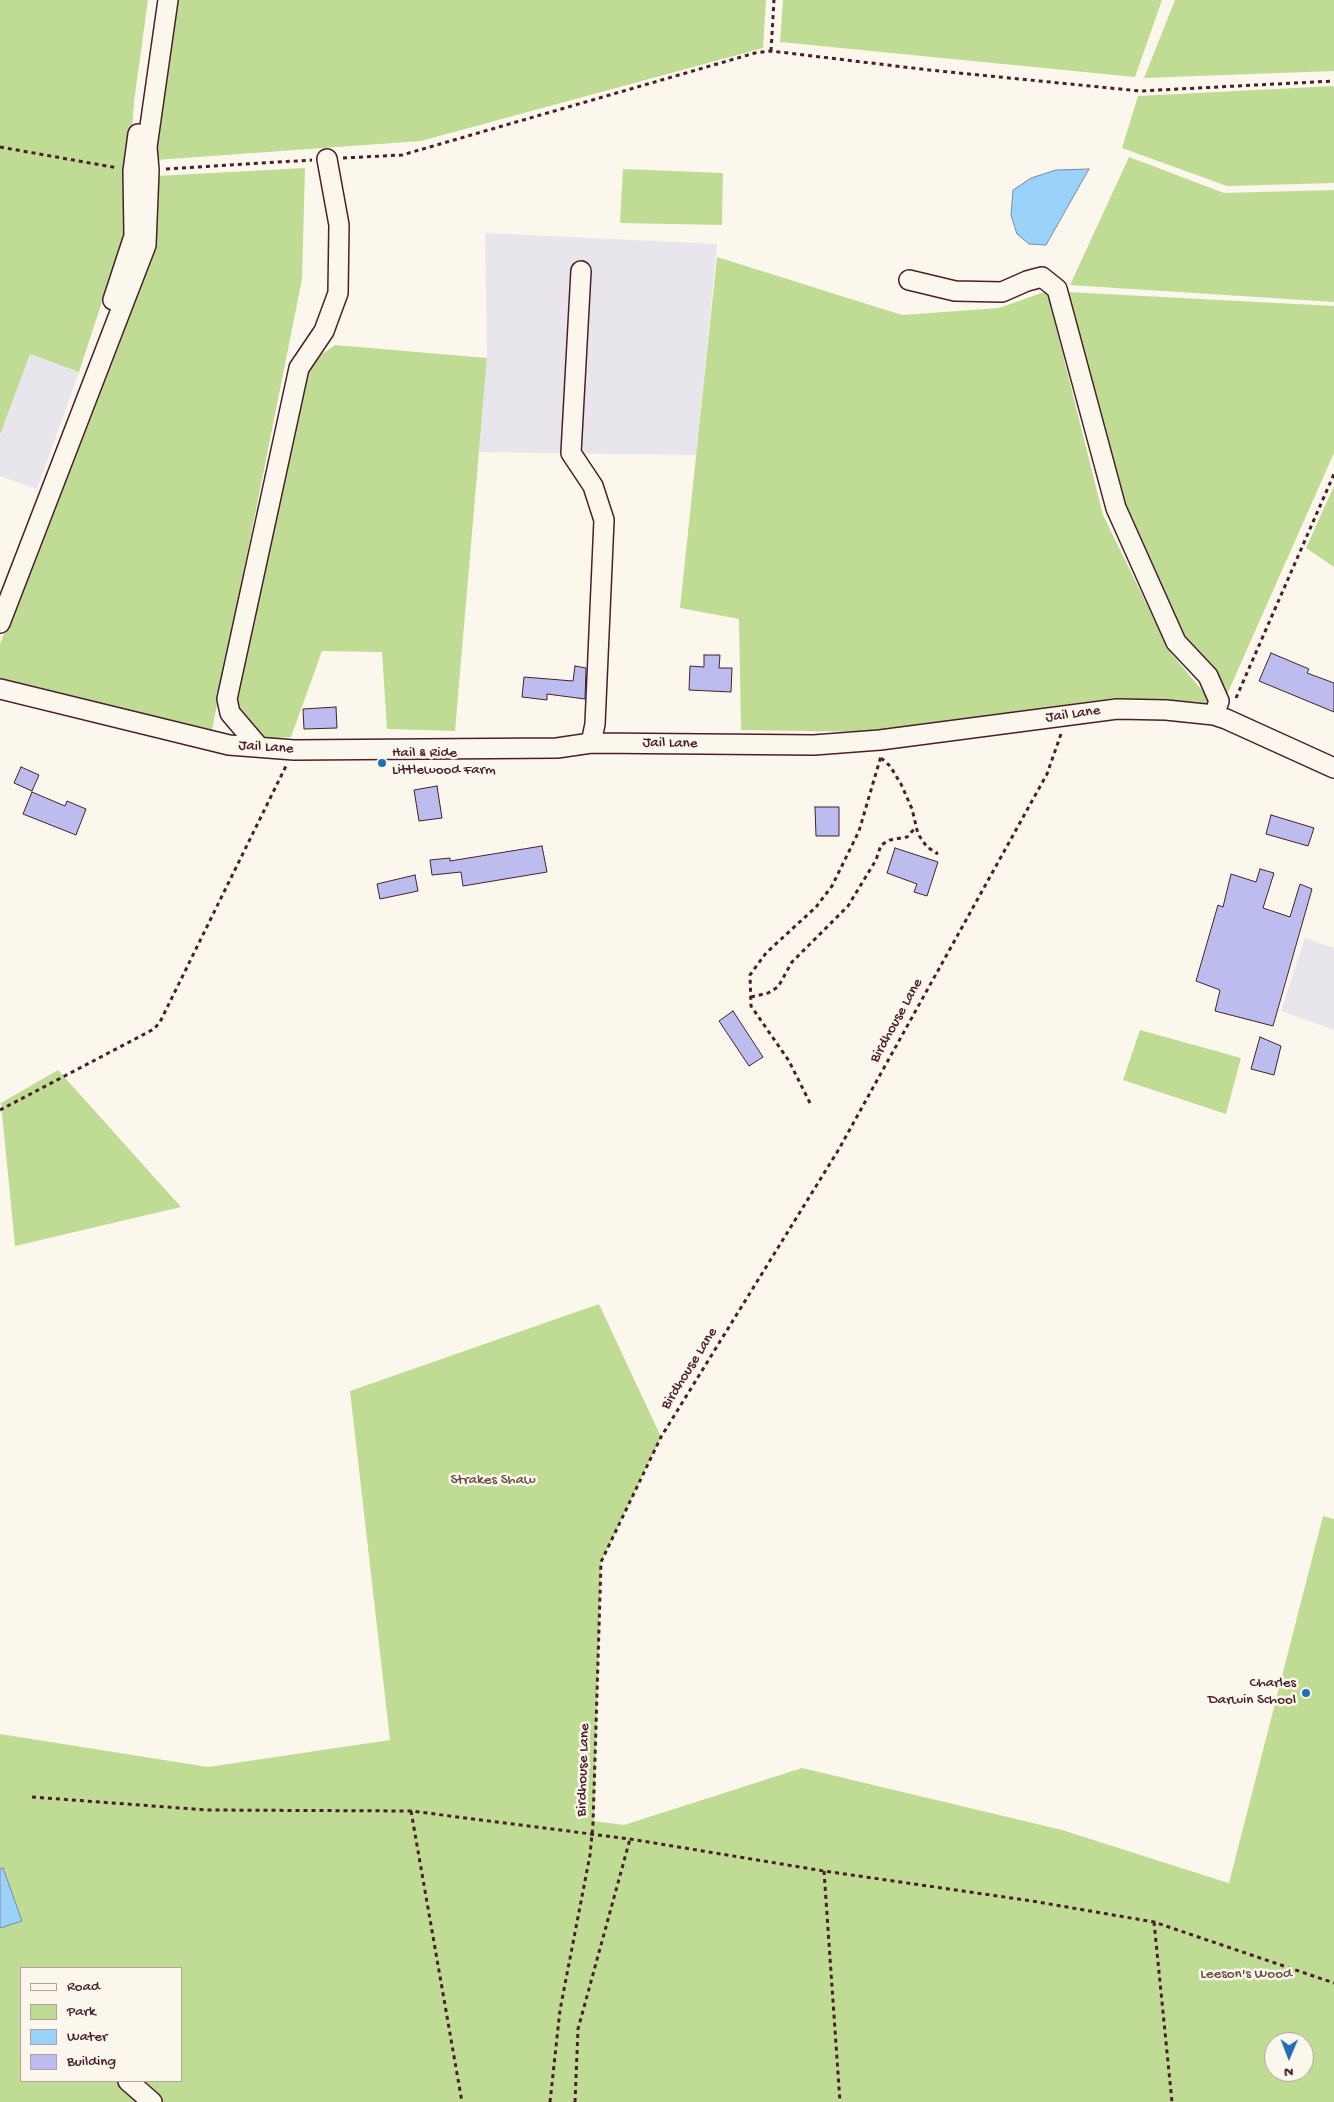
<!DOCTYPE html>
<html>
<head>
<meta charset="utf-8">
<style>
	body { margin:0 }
	#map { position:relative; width:1334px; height:2102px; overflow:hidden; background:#fbf7ec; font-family:"Gochi Hand",sans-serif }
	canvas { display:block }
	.legend { position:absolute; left:20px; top:1967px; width:162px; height:115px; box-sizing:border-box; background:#fbf7ec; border:1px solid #b4a19f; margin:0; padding:6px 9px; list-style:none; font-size:15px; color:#4a1f2b }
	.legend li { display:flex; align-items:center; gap:10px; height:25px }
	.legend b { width:25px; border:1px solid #b4a19f }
	.north { position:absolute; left:1264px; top:2032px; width:50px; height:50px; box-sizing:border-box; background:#fbf7ec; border:1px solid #b4a19f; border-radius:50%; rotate:181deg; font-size:14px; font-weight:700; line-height:20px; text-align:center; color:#4a1f2b }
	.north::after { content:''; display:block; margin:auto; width:18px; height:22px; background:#1f6fb2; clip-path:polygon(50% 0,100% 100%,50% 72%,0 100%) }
</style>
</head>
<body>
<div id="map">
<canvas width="1334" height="2102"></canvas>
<ul class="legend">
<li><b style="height:6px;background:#fbf7ec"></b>Road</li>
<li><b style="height:14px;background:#c0dc94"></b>Park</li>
<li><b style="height:14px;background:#9ad2f9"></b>Water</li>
<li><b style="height:14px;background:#bcbcee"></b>Building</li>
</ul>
<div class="north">N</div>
</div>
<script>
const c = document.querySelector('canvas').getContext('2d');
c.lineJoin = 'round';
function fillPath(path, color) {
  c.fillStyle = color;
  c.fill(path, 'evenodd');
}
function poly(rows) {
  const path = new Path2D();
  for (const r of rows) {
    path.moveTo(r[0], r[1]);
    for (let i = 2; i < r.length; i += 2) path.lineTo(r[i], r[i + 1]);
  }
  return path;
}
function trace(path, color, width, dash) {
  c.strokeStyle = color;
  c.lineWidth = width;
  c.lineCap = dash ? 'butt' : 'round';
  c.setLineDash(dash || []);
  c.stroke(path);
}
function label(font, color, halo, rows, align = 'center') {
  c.font = font + ' "Gochi Hand",sans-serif';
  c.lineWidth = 5;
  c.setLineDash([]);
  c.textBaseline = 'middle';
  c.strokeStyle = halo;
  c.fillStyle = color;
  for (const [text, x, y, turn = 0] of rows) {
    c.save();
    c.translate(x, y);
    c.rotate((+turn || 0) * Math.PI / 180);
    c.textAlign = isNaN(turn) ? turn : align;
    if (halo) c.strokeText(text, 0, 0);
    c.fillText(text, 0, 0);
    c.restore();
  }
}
fillPath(poly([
	[485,233,717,244,696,455,479,452,487,358],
	[30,354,79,372,37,489,0,476,0,435],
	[1305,938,1334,948,1334,1030,1281,1011]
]), '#e8e5ed');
fillPath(poly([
	[0,0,148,0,134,102,125,232,79,372,30,354,0,435],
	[175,0,766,0,763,48,421,141,156,160],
	[783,0,1162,0,1135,77,780,42],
	[1175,0,1334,0,1334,71,1144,78],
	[1334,86,1334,183,1227,186,1122,148,1138,96],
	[1129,157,1224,193,1334,190,1334,302,1070,285],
	[305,168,302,279,211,735,0,683,0,644,155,246,156,176],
	[623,169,723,173,722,225,620,223],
	[717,257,902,315,999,308,1047,291,1103,515,1170,652,1210,700,1206,706,1114,698,874,732,741,730,739,619,680,608],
	[1067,292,1334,306,1334,453,1225,699,1183,639,1120,506],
	[335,345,487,358,455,731,387,729,382,652,322,651,291,737,261,739,235,709,232,698,309,363],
	[1334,486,1334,567,1306,548],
	[1140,1030,1241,1058,1226,1114,1123,1080],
	[58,1070,181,1207,15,1246,1,1103],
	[599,1304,661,1437,601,1562,594,1821,624,1825,802,1768,1062,1830,1241,1887,1229,1883,1323,1516,1334,1519,1334,2102,0,2102,0,1734,208,1767,390,1740,350,1391],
	[21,1968,181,1968,181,2081,21,2081],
	[1274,2042,1304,2042,1304,2072,1274,2072]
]), '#c0dc94');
const water = poly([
	[1089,169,1046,245,1029,244,1017,234,1011,215,1013,190,1031,178,1056,170,1089,169],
	[3,1868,22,1921,0,1928,0,1869,3,1868]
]);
fillPath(water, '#9ad2f9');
trace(water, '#7a8aa7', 1);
const building = poly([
	[1271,653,1309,669,1307,673,1334,683,1334,712,1259,681,1271,653],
	[704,655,720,655,719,668,732,668,731,692,689,690,690,666,704,667,704,655],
	[575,666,586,668,585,699,547,694,547,700,522,697,524,677,573,681,575,666],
	[336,707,337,728,304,729,303,709,336,707],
	[21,767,39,775,32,791,14,783,21,767],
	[437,786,442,818,419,821,414,790,437,786],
	[32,792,65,806,67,801,86,809,76,835,23,814,32,792],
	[815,807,839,807,839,836,816,836,815,807],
	[1271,815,1314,828,1308,846,1266,834,1271,815],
	[542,846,547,872,463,886,461,872,432,875,430,860,450,858,450,861,542,846],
	[895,848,938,862,927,896,914,892,917,884,887,873,895,848],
	[1260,869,1274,873,1263,908,1290,917,1300,884,1312,889,1273,1026,1215,1011,1220,990,1196,981,1218,905,1223,907,1231,874,1256,882,1260,869],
	[415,875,418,891,380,899,377,884,415,875],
	[733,1011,763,1057,749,1066,719,1021,733,1011],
	[1260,1037,1281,1046,1274,1075,1251,1069,1260,1037]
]);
fillPath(building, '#bcbcee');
trace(building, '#4a1f2b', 1);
const minor = poly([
	[581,271,571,453,593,486,604,520,595,724,591,743],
	[909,280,955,291,1002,292,1027,281,1042,277,1057,289,1116,508,1176,642,1208,676,1219,701,1214,715],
	[113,300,134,236,133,171,138,134],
	[0,623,146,245,149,170,147,147,168,0],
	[0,689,229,745,294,750,557,748,591,743,814,745,880,740,1117,709,1166,710,1214,715,1226,719,1334,768],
	[259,747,230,713,227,699,299,368,324,331,338,293,339,225,327,159],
	[128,2081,152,2102]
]);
trace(minor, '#4a1f2b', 22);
trace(poly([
	[771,51,774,0],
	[0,147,118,168],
	[343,158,402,155,755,53,771,51,929,70,1140,91,1334,81],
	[166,169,312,160],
	[1236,698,1334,474],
	[881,758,890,766,901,784,912,809,918,834,927,847,938,854],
	[751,997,768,993,778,987,792,962,848,906,876,860,881,845,890,840,907,837,916,827],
	[810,1103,789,1061,751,1006,750,975,766,953,816,907,832,886,859,831,881,756],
	[0,1110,154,1029,160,1022,286,766],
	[32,1797,207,1810,411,1811,630,1839,824,1871,1032,1901,1154,1922,1334,1983],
	[411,1811,462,2102],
	[824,1871,840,2102],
	[1154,1922,1172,2102],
	[550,2102,560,2010,590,1855,593,1824,601,1562,661,1437,839,1149,1047,774,1061,734],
	[575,2102,578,2029,630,1839]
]), '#4a1f2b', 3, [4, 4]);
trace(minor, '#fbf7ec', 19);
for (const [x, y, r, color] of [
	[382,763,5,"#1f6fb2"],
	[1306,1693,5,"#1f6fb2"]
]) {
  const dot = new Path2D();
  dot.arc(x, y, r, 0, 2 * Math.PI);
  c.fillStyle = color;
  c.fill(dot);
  trace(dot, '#fbf7ec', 2);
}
label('15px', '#4a1f2b', '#fbf7ec', [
	["Jail Lane",1073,715,-8],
	["Jail Lane",670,744,1],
	["Jail Lane",266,748,4],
	["Birdhouse Lane",897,1021,-61],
	["Birdhouse Lane",690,1369,-58],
	["Birdhouse Lane",584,1770,-88]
]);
label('15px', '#4a1f2b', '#fbf7ec', [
	["Hail & Ride",392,754],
	["Littlewood Farm",392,771],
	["Charles",1296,1684,"right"],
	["Darwin School",1296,1701,"right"]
], 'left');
label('15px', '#684e45', '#fbf7ec', [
	["Strakes Shaw",493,1481],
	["Leeson's Wood",1246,1975]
]);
</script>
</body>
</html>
